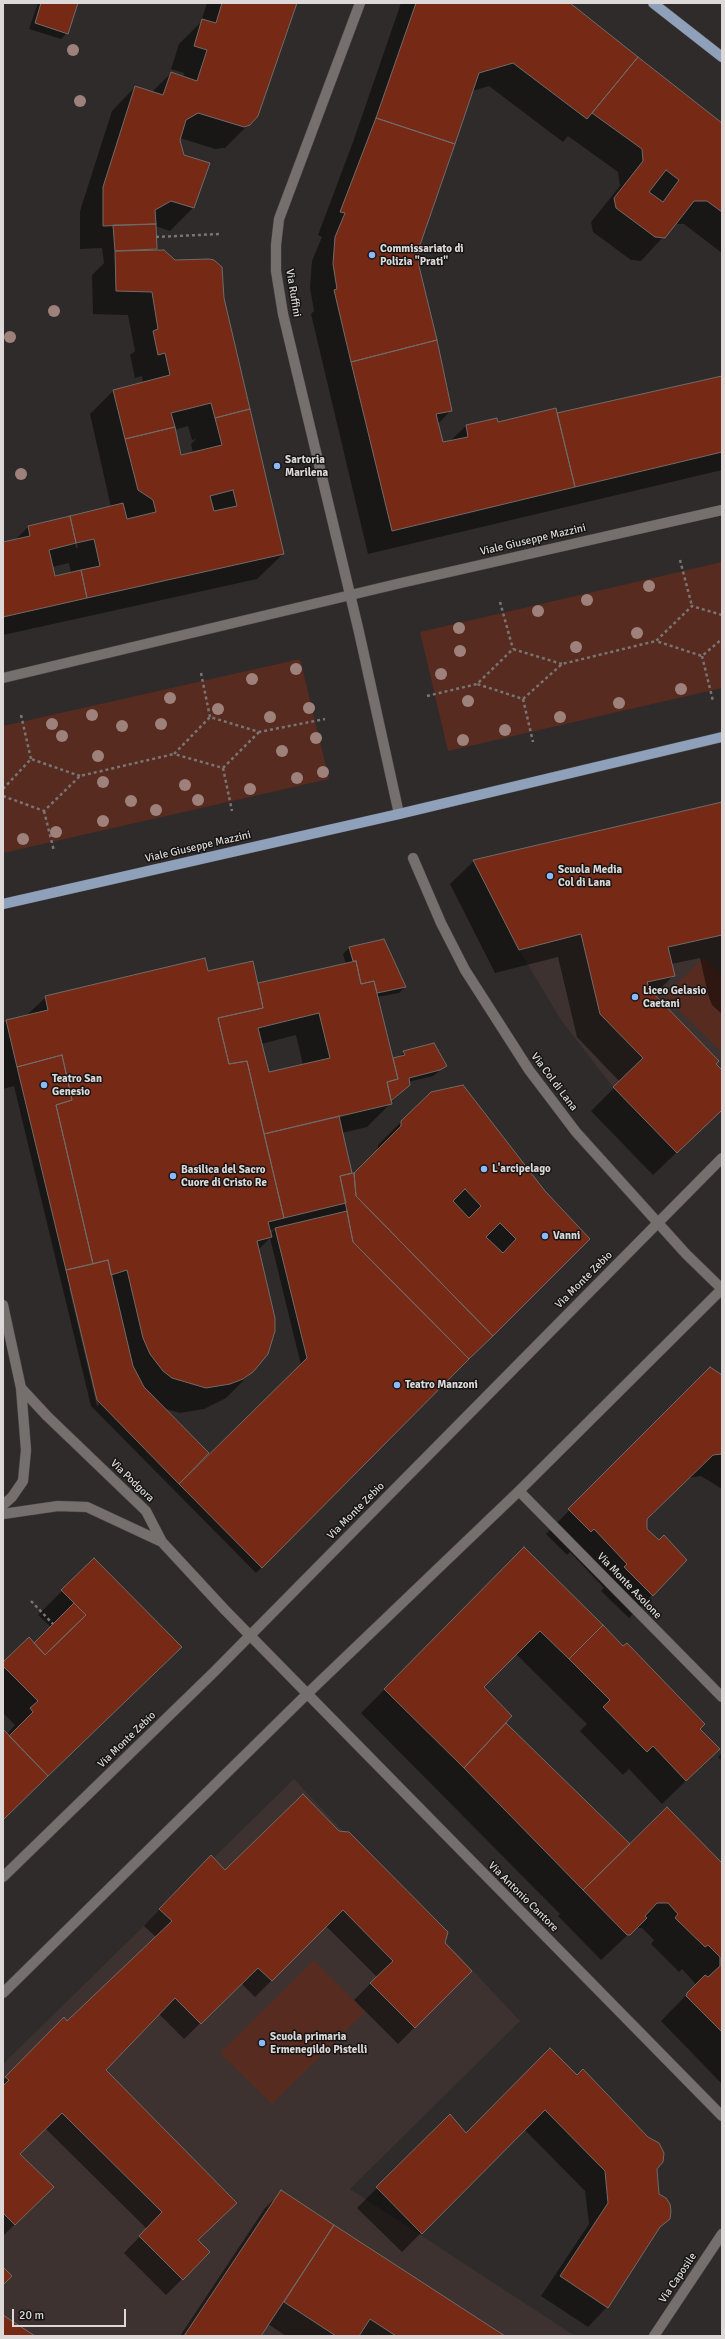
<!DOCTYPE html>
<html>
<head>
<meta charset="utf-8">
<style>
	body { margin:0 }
	#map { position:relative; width:725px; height:2339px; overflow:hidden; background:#2f2b2a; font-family:Signika,sans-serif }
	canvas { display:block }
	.frame { position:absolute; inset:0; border:4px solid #dcd9d8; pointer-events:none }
	.scale { position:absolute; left:12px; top:2309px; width:114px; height:18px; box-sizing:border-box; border:2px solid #dcd9d8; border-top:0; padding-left:5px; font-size:12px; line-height:14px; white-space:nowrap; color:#dcd9d8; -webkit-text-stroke:3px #161414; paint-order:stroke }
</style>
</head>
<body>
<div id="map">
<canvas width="725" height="2339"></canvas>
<div class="frame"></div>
<div class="scale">20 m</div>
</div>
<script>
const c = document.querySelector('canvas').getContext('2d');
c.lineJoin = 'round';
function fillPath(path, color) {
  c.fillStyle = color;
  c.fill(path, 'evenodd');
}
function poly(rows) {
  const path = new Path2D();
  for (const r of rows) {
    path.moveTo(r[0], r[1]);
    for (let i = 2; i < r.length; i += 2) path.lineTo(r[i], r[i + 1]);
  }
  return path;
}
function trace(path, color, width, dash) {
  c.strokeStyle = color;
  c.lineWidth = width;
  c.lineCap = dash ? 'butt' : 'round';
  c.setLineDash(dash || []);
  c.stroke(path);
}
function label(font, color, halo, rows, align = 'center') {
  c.font = font + ' Signika,sans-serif';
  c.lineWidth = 3;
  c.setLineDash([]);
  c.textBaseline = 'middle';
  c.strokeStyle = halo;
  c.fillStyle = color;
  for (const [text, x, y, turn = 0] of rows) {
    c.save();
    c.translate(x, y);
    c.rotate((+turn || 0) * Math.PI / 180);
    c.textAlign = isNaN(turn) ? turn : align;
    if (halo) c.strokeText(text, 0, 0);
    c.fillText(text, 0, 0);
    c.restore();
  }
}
fillPath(poly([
	[722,802,722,1110,677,1153,613,1087,561,1020,519,950],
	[294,1779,520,2021,350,2189,575,2336,3,2336,3,2064]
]), '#3d322f');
fillPath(poly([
	[722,562,722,688,448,751,420,632],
	[300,659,329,779,3,853,3,726],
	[704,957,722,975,722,1052,665,996],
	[314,1960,365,2012,272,2104,220,2053]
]), '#572b1f');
fillPath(poly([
	[38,3,77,3,67,33,61,39,29,29],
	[207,3,296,3,257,116,225,148,215,149,180,138,184,156,209,164,193,208,170,231,155,226,156,249,154,251,174,261,221,267,223,298,283,554,257,579,3,635,3,543,15,540,28,527,111,507,90,414,113,391,143,383,142,376,135,378,130,355,135,351,128,315,93,314,92,275,104,263,102,248,80,249,80,211,112,111,135,87,151,93,171,73,183,77,184,73,171,69,179,44,201,22],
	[188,426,192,440,196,439,191,444,193,453,181,456,174,430],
	[73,534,75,534,78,548,76,548],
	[69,563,71,573,54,577,52,567],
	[401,3,569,3,722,124,722,253,684,224,675,224,641,261,631,260,593,232,591,222,620,186,618,172,568,136,563,142,489,86,472,91,419,245,418,266,451,410,438,424,443,443,450,441,466,426,496,420,497,423,557,414,722,377,722,470,368,554,311,314,314,311,310,288,312,261,322,237,318,235,353,142],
	[722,803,722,1014,712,1005,708,994,700,958,671,964,674,975,654,995,722,1072,722,1109,653,1175,591,1111,620,1082,577,1037,558,957,495,973,450,884,474,861],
	[384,940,405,987,399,993,377,997,392,1059,398,1058,404,1052,446,1066,433,1076,408,1082,409,1085,367,1127,342,1133,351,1174,355,1174,377,1151,378,1145,402,1121,544,1192,484,1343,256,1573,91,1406,14,1086,3,1089,3,1024,6,1021,26,1016,46,997,207,973,258,984,346,964,343,954,349,948],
	[296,1035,303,1065,268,1073,261,1044],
	[276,1228,270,1234,270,1231],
	[270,1238,301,1365,209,1454,163,1408,180,1413,204,1409,226,1398,252,1372,258,1250],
	[69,1288,71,1288,99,1405,97,1406],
	[710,1368,722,1376,722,1489,701,1476,688,1478,646,1519,652,1595,629,1618,601,1591,604,1588,570,1552,567,1555,546,1534],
	[524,1549,699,1729,695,1772,662,1804,629,1769,623,1775,580,1731,587,1724,516,1654,483,1687,505,1723,630,1845,722,1865,722,2084,661,2021,695,1986,695,1983,682,1969,679,1972,651,1944,654,1940,642,1928,635,1928,601,1960,558,1916,560,1914,361,1713],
	[94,1559,3,1819,3,1731,10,1737,8,1733,15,1725,3,1713,3,1663,34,1644,51,1627,38,1615],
	[722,1753,722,1761,718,1757],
	[225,1871,444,1943,471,1971,398,2044,354,2000,377,1977,326,1926,255,1997,241,1983,184,2039,159,2014,105,2070,197,2241,209,2252,166,2295,124,2253,147,2229,45,2128,19,2154,36,2203,3,2236,3,2080,64,2019,67,2022,156,1937,144,1926,195,1873],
	[577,2076,647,2138,658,2144,662,2149,662,2162,656,2168,659,2228,607,2307,588,2327,541,2296,589,2224,585,2191,524,2129,402,2252,357,2208,450,2115,466,2134],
	[282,2192,334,2226,503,2336,286,2336,268,2324,260,2336,180,2336,265,2208],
	[722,2331,722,2336,719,2336]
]), '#0007');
const building = poly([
	[41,3,78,3,68,34,35,23,41,3],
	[222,3,297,3,258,116,250,125,244,127,198,113,186,120,180,140,184,155,210,163,194,208,171,201,155,210,156,224,103,226,103,187,135,86,163,95,171,72,197,81,207,50,194,46,202,19,216,23,222,3],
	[416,3,570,3,638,57,587,119,513,63,479,73,455,144,376,118,416,3],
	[638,57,722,123,722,212,707,201,694,201,665,238,655,237,616,208,614,198,643,161,642,149,592,113,638,57],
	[666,170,679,180,663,202,649,192,666,170],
	[376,118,455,144,420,245,419,266,437,340,351,362,334,290,337,289,333,264,335,237,345,213,340,212,376,118],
	[156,224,157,249,115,251,113,225,156,224],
	[164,250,175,260,209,259,214,260,222,267,224,298,250,409,215,418,211,403,171,413,175,427,125,439,113,390,170,375,165,353,158,355,153,331,158,329,152,292,116,291,115,251,164,250],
	[437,340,452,411,436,414,443,442,468,437,466,425,497,418,498,422,556,408,575,487,392,531,351,362,437,340],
	[722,376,722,452,575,487,557,413,722,376],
	[250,409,284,554,87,598,81,570,100,566,94,539,76,543,70,516,123,503,127,519,156,512,153,500,138,490,125,439,175,427,181,455,222,445,215,418,250,409],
	[233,490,237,506,214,511,210,496,233,490],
	[70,516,76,543,49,550,55,576,81,570,87,598,3,617,3,542,30,536,28,526,70,516],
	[722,802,722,935,668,947,675,976,647,982,650,990,719,1061,716,1064,722,1070,722,1110,677,1153,613,1087,643,1058,600,1014,581,934,519,950,473,860,722,802],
	[384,939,406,987,377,993,374,981,361,984,356,961,353,961,349,947,384,939],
	[205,958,208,971,253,961,263,1008,218,1018,229,1064,247,1061,284,1218,268,1222,272,1237,257,1241,275,1318,275,1331,268,1354,253,1372,243,1379,230,1384,206,1388,172,1378,163,1371,150,1354,143,1338,127,1270,111,1275,108,1260,93,1264,56,1105,72,1100,62,1055,17,1067,6,1020,48,1010,45,996,205,958],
	[356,961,361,984,374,981,398,1079,387,1082,392,1104,264,1134,247,1061,229,1064,218,1018,263,1008,258,983,356,961],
	[319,1013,330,1058,269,1072,258,1028,319,1013],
	[434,1043,447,1066,440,1070,409,1078,410,1085,391,1101,387,1082,398,1079,393,1058,405,1055,403,1051,434,1043],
	[62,1055,72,1100,56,1105,93,1264,66,1270,17,1067,62,1055],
	[463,1085,545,1191,590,1239,493,1336,356,1196,354,1173,401,1126,401,1121,431,1092,463,1085],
	[465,1189,481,1206,469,1218,453,1201,465,1189],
	[500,1223,516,1239,503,1253,486,1237,500,1223],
	[339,1116,352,1173,340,1176,346,1203,284,1218,264,1134,339,1116],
	[354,1173,356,1196,493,1336,469,1359,353,1242,340,1176,354,1173],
	[347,1211,353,1242,469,1359,262,1568,179,1484,307,1358,275,1228,347,1211],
	[108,1260,133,1366,144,1387,209,1453,179,1484,97,1400,66,1270,108,1260],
	[710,1367,722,1375,722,1454,713,1455,647,1519,647,1529,659,1540,664,1535,687,1560,653,1596,624,1567,627,1564,594,1529,591,1532,568,1509,710,1367],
	[524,1547,603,1625,569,1659,540,1631,484,1687,512,1716,464,1768,384,1689,524,1547],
	[94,1558,182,1647,48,1776,9,1736,33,1712,30,1708,38,1701,3,1666,3,1662,29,1637,45,1655,86,1615,61,1590,94,1558],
	[74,1603,86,1615,45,1655,34,1643,74,1603],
	[603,1625,623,1646,627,1643,705,1724,700,1729,720,1749,686,1781,653,1746,647,1752,603,1707,610,1700,569,1659,603,1625],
	[506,1723,630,1844,583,1890,464,1768,506,1723],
	[3,1729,48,1776,3,1820,3,1729],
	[303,1794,339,1831,349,1832,448,1932,445,1943,472,1971,415,2028,370,1983,393,1961,343,1910,272,1981,258,1968,201,2024,175,1998,106,2070,237,2203,198,2240,210,2252,183,2280,139,2236,162,2212,62,2113,20,2154,54,2187,15,2225,3,2213,3,2086,9,2080,5,2077,64,2017,67,2021,172,1921,159,1909,211,1855,225,1870,303,1794],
	[667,1807,722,1863,722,2032,686,1996,687,1993,705,1975,708,1977,720,1966,720,1957,708,1945,705,1947,675,1918,678,1914,668,1903,657,1903,645,1916,647,1918,630,1935,627,1935,583,1890,667,1807],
	[550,2048,577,2075,583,2069,648,2137,659,2143,664,2153,663,2162,657,2169,659,2194,666,2198,670,2204,671,2211,670,2219,660,2227,608,2308,560,2276,608,2203,605,2171,545,2110,422,2234,376,2187,450,2114,466,2133,550,2048],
	[281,2190,334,2225,261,2336,184,2336,281,2190],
	[334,2225,505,2336,396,2336,370,2319,359,2336,336,2336,284,2302,334,2225],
	[3,2267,12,2276,3,2285,3,2267],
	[3,2315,35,2336,3,2336,3,2315]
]);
fillPath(building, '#762a16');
trace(building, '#6f6b69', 1);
const minor = poly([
	[360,3,279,219,276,245,276,271,283,314,359,632,399,814],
	[3,678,401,583,722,510],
	[413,858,441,923,465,970,529,1070,576,1132,686,1254,722,1289],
	[3,1305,21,1388,26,1450,23,1481,12,1497,3,1505],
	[21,1388,47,1416,146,1511,162,1542,225,1610,722,2116],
	[519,1491,722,1697],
	[3,1514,58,1506,87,1507,162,1542],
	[3,1877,214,1672,722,1158],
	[3,1993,307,1694,519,1491,722,1289],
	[654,2336,722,2234]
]);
const major = poly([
	[653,3,722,57],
	[3,904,399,814,722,737]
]);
trace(minor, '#4a4746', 11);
trace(major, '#4a4746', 11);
trace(poly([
	[156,237,220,234],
	[680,560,692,606],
	[500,602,513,649],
	[722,615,692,606,656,641,702,656,722,639],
	[702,656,713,701],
	[562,664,513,649,477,684,523,699,562,664,656,641],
	[201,673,210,717],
	[427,696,477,684],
	[523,699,533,742],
	[21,715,31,759],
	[259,732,223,768,174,754,210,717,259,732,325,719],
	[223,768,232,811],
	[3,789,31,759,80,776],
	[3,796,44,811,80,776,174,754],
	[44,811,54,851],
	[31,1601,53,1624]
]), '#797574', 2.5, [3, 3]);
trace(minor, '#75706e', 10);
trace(major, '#8fa0ba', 10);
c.fillStyle = '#9d817a';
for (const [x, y] of [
	[73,50],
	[80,101],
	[54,311],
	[10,337],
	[21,474],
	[649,586],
	[587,600],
	[538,611],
	[459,628],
	[637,633],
	[576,647],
	[460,651],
	[296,669],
	[441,674],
	[252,679],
	[681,689],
	[170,698],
	[468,701],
	[619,703],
	[309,708],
	[218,709],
	[92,715],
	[270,717],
	[560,717],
	[52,724],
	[161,724],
	[122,726],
	[505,730],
	[62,736],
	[316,738],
	[463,740],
	[282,751],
	[98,756],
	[323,772],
	[297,778],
	[103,782],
	[185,785],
	[250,789],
	[198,800],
	[131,801],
	[156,810],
	[103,821],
	[56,832],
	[23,839]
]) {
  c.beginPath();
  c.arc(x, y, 6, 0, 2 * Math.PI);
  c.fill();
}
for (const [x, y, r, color] of [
	[372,255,4,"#8cb9fc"],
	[277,466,4,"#8cb9fc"],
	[550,876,4,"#8cb9fc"],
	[635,997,4,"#8cb9fc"],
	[44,1085,4,"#8cb9fc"],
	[484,1169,4,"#8cb9fc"],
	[173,1176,4,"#8cb9fc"],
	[545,1236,4,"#8cb9fc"],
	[397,1385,4,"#8cb9fc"],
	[262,2043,4,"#8cb9fc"]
]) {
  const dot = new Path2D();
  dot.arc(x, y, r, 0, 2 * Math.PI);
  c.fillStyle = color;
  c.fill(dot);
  trace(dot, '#161414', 1.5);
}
label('bold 11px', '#dcd9d8', '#161414', [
	["Commissariato di",380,249],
	["Polizia \"Prati\"",380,262],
	["Sartoria",285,460],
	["Marilena",285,473],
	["Scuola Media",558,870],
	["Col di Lana",558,883],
	["Liceo Gelasio",643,991],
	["Caetani",643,1004],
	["Teatro San",52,1079],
	["Genesio",52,1092],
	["L'arcipelago",492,1169],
	["Basilica del Sacro",181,1170],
	["Cuore di Cristo Re",181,1183],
	["Vanni",553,1236],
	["Teatro Manzoni",405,1385],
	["Scuola primaria",270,2037],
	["Ermenegildo Pistelli",270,2050]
], 'left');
label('11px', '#dcd9d8', '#161414', [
	["Via Ruffini",293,293,81],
	["Viale Giuseppe Mazzini",533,540,-13],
	["Viale Giuseppe Mazzini",198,847,-13],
	["Via Col di Lana",554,1082,53],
	["Via Monte Zebio",584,1280,-45],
	["Via Podgora",132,1481,44],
	["Via Monte Zebio",356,1511,-45],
	["Via Monte Asolone",629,1586,46],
	["Via Monte Zebio",127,1740,-44],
	["Via Antonio Cantore",523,1897,45],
	["Via Caposile",678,2278,-56]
]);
</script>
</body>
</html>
